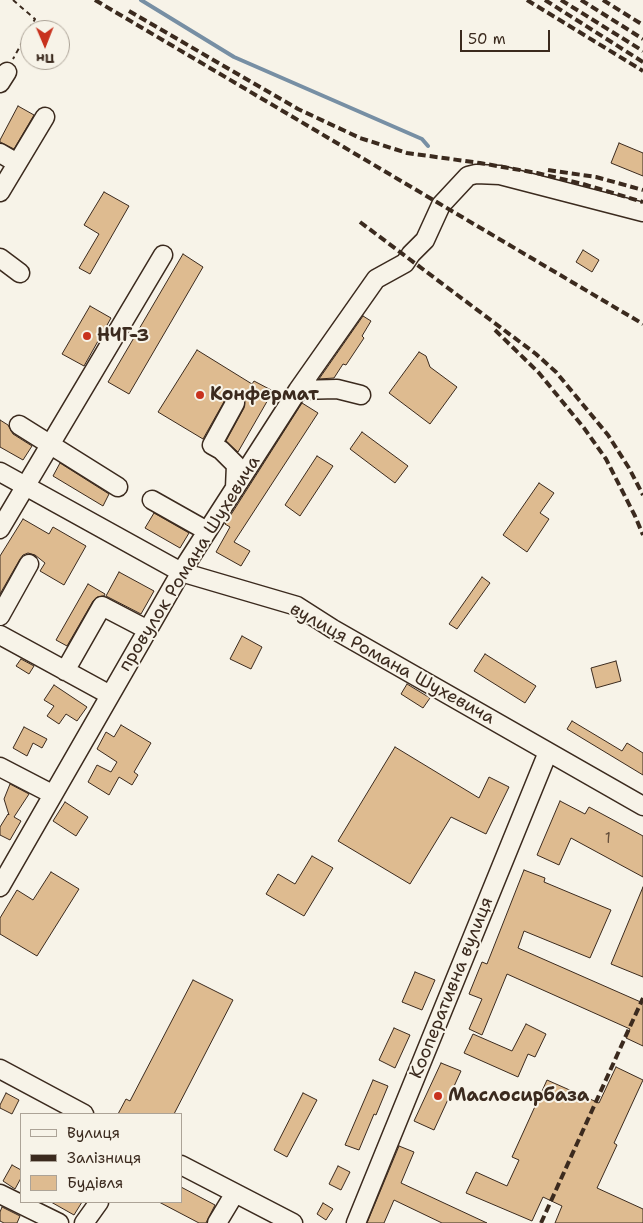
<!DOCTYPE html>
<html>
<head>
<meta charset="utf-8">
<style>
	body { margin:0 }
	#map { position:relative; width:643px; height:1223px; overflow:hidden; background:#f7f3e8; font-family:"Shantell Sans",sans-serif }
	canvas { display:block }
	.legend { position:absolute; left:20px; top:1113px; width:162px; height:90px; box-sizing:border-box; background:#f7f3e8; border:1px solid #aca397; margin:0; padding:6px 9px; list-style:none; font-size:15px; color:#3b2a1e }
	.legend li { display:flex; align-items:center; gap:10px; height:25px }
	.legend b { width:25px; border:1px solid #aca397 }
	.north { position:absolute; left:20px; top:20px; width:50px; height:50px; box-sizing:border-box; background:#f7f3e8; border:1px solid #aca397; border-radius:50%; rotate:179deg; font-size:14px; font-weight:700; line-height:20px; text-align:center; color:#3b2a1e }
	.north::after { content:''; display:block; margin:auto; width:18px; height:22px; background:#c8321e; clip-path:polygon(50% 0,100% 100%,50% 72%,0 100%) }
	.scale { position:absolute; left:460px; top:30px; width:90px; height:22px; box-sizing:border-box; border:2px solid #3b2a1e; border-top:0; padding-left:6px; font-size:15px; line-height:18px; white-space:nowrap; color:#3b2a1e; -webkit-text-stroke:4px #f7f3e8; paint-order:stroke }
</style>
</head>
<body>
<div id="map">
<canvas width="643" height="1223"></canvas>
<ul class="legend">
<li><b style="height:6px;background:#f7f3e8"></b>Вулиця</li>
<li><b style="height:6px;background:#3b2a1e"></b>Залізниця</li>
<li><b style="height:14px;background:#debb90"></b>Будівля</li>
</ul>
<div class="north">Пн</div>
<div class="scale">50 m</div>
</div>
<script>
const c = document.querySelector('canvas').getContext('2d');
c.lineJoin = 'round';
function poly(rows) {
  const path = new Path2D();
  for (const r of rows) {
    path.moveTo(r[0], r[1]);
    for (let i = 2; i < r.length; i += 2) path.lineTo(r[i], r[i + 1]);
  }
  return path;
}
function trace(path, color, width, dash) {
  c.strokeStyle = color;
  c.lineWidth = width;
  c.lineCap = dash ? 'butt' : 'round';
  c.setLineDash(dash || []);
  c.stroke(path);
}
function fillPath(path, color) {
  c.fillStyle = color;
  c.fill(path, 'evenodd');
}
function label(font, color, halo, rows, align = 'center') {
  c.font = font + ' "Shantell Sans",sans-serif';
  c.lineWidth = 4;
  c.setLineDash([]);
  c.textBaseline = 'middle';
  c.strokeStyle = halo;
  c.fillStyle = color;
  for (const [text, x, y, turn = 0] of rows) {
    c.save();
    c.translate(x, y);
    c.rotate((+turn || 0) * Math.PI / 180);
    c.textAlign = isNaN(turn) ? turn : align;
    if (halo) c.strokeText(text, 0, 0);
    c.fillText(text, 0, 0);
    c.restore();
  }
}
trace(poly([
	[141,0,234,57,422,139,428,146]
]), '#778fa4', 4);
const building = poly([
	[18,106,34,115,14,149,0,142,0,140,18,106],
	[619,143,643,153,643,176,611,163,619,143],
	[104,192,129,206,90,274,79,268,99,234,84,225,104,192],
	[583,250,599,260,592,272,576,262,583,250],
	[183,254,203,267,129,394,108,382,183,254],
	[90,306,111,318,84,366,62,354,90,306],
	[363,316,371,321,362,336,364,338,346,365,343,364,334,378,319,379,363,316],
	[197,350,252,384,254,381,273,391,238,452,226,441,244,408,244,398,240,394,234,392,226,398,203,439,158,412,197,350],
	[419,352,426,356,430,367,457,387,430,424,389,393,419,352],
	[302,403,318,413,234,542,250,551,241,566,216,552,230,527,225,524,302,403],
	[0,420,8,425,13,434,32,446,23,460,0,447,0,420],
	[362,432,408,466,395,483,350,449,362,432],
	[317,456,333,466,300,516,285,505,317,456],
	[60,463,109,494,103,506,53,476,60,463],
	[539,483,554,493,540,513,549,519,527,552,503,535,539,483],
	[154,513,189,533,180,548,145,528,154,513],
	[23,519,49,534,53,527,86,546,64,585,40,571,45,563,35,555,28,553,23,555,20,559,0,594,0,556,23,519],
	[119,572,154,591,141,614,106,596,119,572],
	[482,577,490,583,457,629,449,624,482,577],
	[88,584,105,594,104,596,97,597,93,601,67,646,56,640,88,584],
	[242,636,262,647,251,669,230,659,242,636],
	[485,654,536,686,525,703,474,671,485,654],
	[21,659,34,666,29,674,16,666,21,659],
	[616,661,621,681,596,688,591,668,616,661],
	[407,684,430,698,423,708,401,694,407,684],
	[54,685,87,707,77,721,66,714,59,724,47,716,54,706,44,700,54,685],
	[572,721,622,751,627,743,643,753,643,775,567,729,572,721],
	[121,725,151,743,134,772,138,775,132,785,119,777,109,795,88,782,97,765,111,772,117,762,97,749,106,732,114,737,121,725],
	[24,727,47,739,42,748,33,743,27,756,13,748,24,727],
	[395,747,479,798,489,777,509,787,486,834,451,817,410,884,338,841,395,747],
	[10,784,29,794,14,817,21,821,10,840,0,835,0,827,8,814,9,815,4,799,10,784],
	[560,801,585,814,589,807,643,836,643,877,571,838,559,865,537,855,560,801],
	[65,802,88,817,76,836,53,821,65,802],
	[312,856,333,868,304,916,266,894,278,874,295,884,312,856],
	[524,870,545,878,544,882,611,910,590,958,524,931,518,948,643,1003,643,1046,626,1038,630,1029,507,974,482,1035,469,1029,482,999,469,994,482,962,487,964,524,870],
	[51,872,79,889,37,956,0,934,0,918,17,890,33,900,51,872],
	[643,887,643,977,611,964,643,887],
	[415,972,435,980,422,1010,402,1002,415,972],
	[193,980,233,1000,174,1114,118,1114,126,1099,130,1101,193,980],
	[526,1024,546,1034,535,1057,528,1054,518,1077,464,1053,473,1034,512,1051,526,1024],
	[394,1028,410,1035,395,1068,379,1060,394,1028],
	[441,1063,461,1071,434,1130,414,1121,441,1063],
	[616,1067,643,1080,614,1143,617,1145,597,1188,643,1209,643,1223,555,1223,562,1206,543,1197,532,1221,466,1193,476,1172,507,1186,519,1160,512,1157,547,1080,599,1103,616,1067],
	[373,1080,388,1086,376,1115,374,1114,359,1150,345,1145,373,1080],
	[6,1093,19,1100,12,1114,0,1108,0,1105,6,1093],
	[303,1093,317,1100,287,1157,274,1150,303,1093],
	[399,1146,414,1152,401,1183,487,1223,442,1223,394,1200,384,1223,367,1223,399,1146],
	[12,1165,21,1170,21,1178,15,1189,3,1181,12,1165],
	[338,1166,350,1172,341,1190,329,1184,338,1166],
	[181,1187,215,1205,206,1223,199,1223,159,1202,181,1202,181,1187],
	[51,1202,82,1202,74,1215,51,1202],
	[323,1203,333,1209,326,1220,317,1214,323,1203],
	[2,1207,20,1216,17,1223,4,1223,0,1221,0,1212,2,1207]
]);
fillPath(building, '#debb90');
trace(building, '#3b2a1e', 1);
const minor = poly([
	[0,83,7,72],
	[0,153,17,163],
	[0,192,45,117],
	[0,258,20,273],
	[298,390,337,389,361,395],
	[235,403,212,445,221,450,236,465,235,488],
	[19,425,118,487],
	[0,472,181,572,297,606,333,629,643,806],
	[152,500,207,531],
	[0,529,163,255],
	[0,616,29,564],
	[0,635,110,695],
	[65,671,102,606,148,630],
	[0,767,52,794],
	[0,887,181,572,298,390,376,279,405,263,411,254,425,240,441,205,468,176,476,174,500,175,643,212],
	[0,1069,84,1114],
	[181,1165,293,1223],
	[0,1194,59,1223],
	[84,1223,99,1202],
	[217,1223,235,1193],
	[356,1223,548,752]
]);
trace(minor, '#3b2a1e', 21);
trace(poly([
	[13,0,35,19,13,59]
]), '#3b2a1e', 2, [5, 4]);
trace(minor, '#f7f3e8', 18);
trace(poly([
	[95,0,643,324],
	[527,0,643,71],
	[545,0,643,62],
	[561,0,643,51],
	[581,0,643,39],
	[603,0,643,25],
	[129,11,298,109,360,138,407,153,480,163,537,173,583,184,643,202],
	[548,170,596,177,643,190],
	[360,222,536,354,556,372,608,435,629,468,643,495],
	[495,330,539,373,584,428,606,459,635,516,643,535],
	[541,1223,643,998]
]), '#3b2a1e', 4, [8, 4]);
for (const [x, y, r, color] of [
	[87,336,5,"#c8321e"],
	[200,395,5,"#c8321e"],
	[438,1096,5,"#c8321e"]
]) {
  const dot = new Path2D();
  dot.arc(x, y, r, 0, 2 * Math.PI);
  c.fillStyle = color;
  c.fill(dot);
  trace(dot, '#f7f3e8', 2);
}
label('15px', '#644e3a', null, [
	["1",608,839]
]);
label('bold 18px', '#3b2a1e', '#f7f3e8', [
	["НЧГ-3",97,336],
	["Конфермат",210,395],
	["Маслосирбаза",448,1096]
], 'left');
label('18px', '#3b2a1e', '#f7f3e8', [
	["провулок Романа Шухевича",190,564,-58],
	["вулиця Романа Шухевича",392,664,29],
	["Кооперативна вулиця",452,988,-68]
]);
</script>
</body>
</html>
